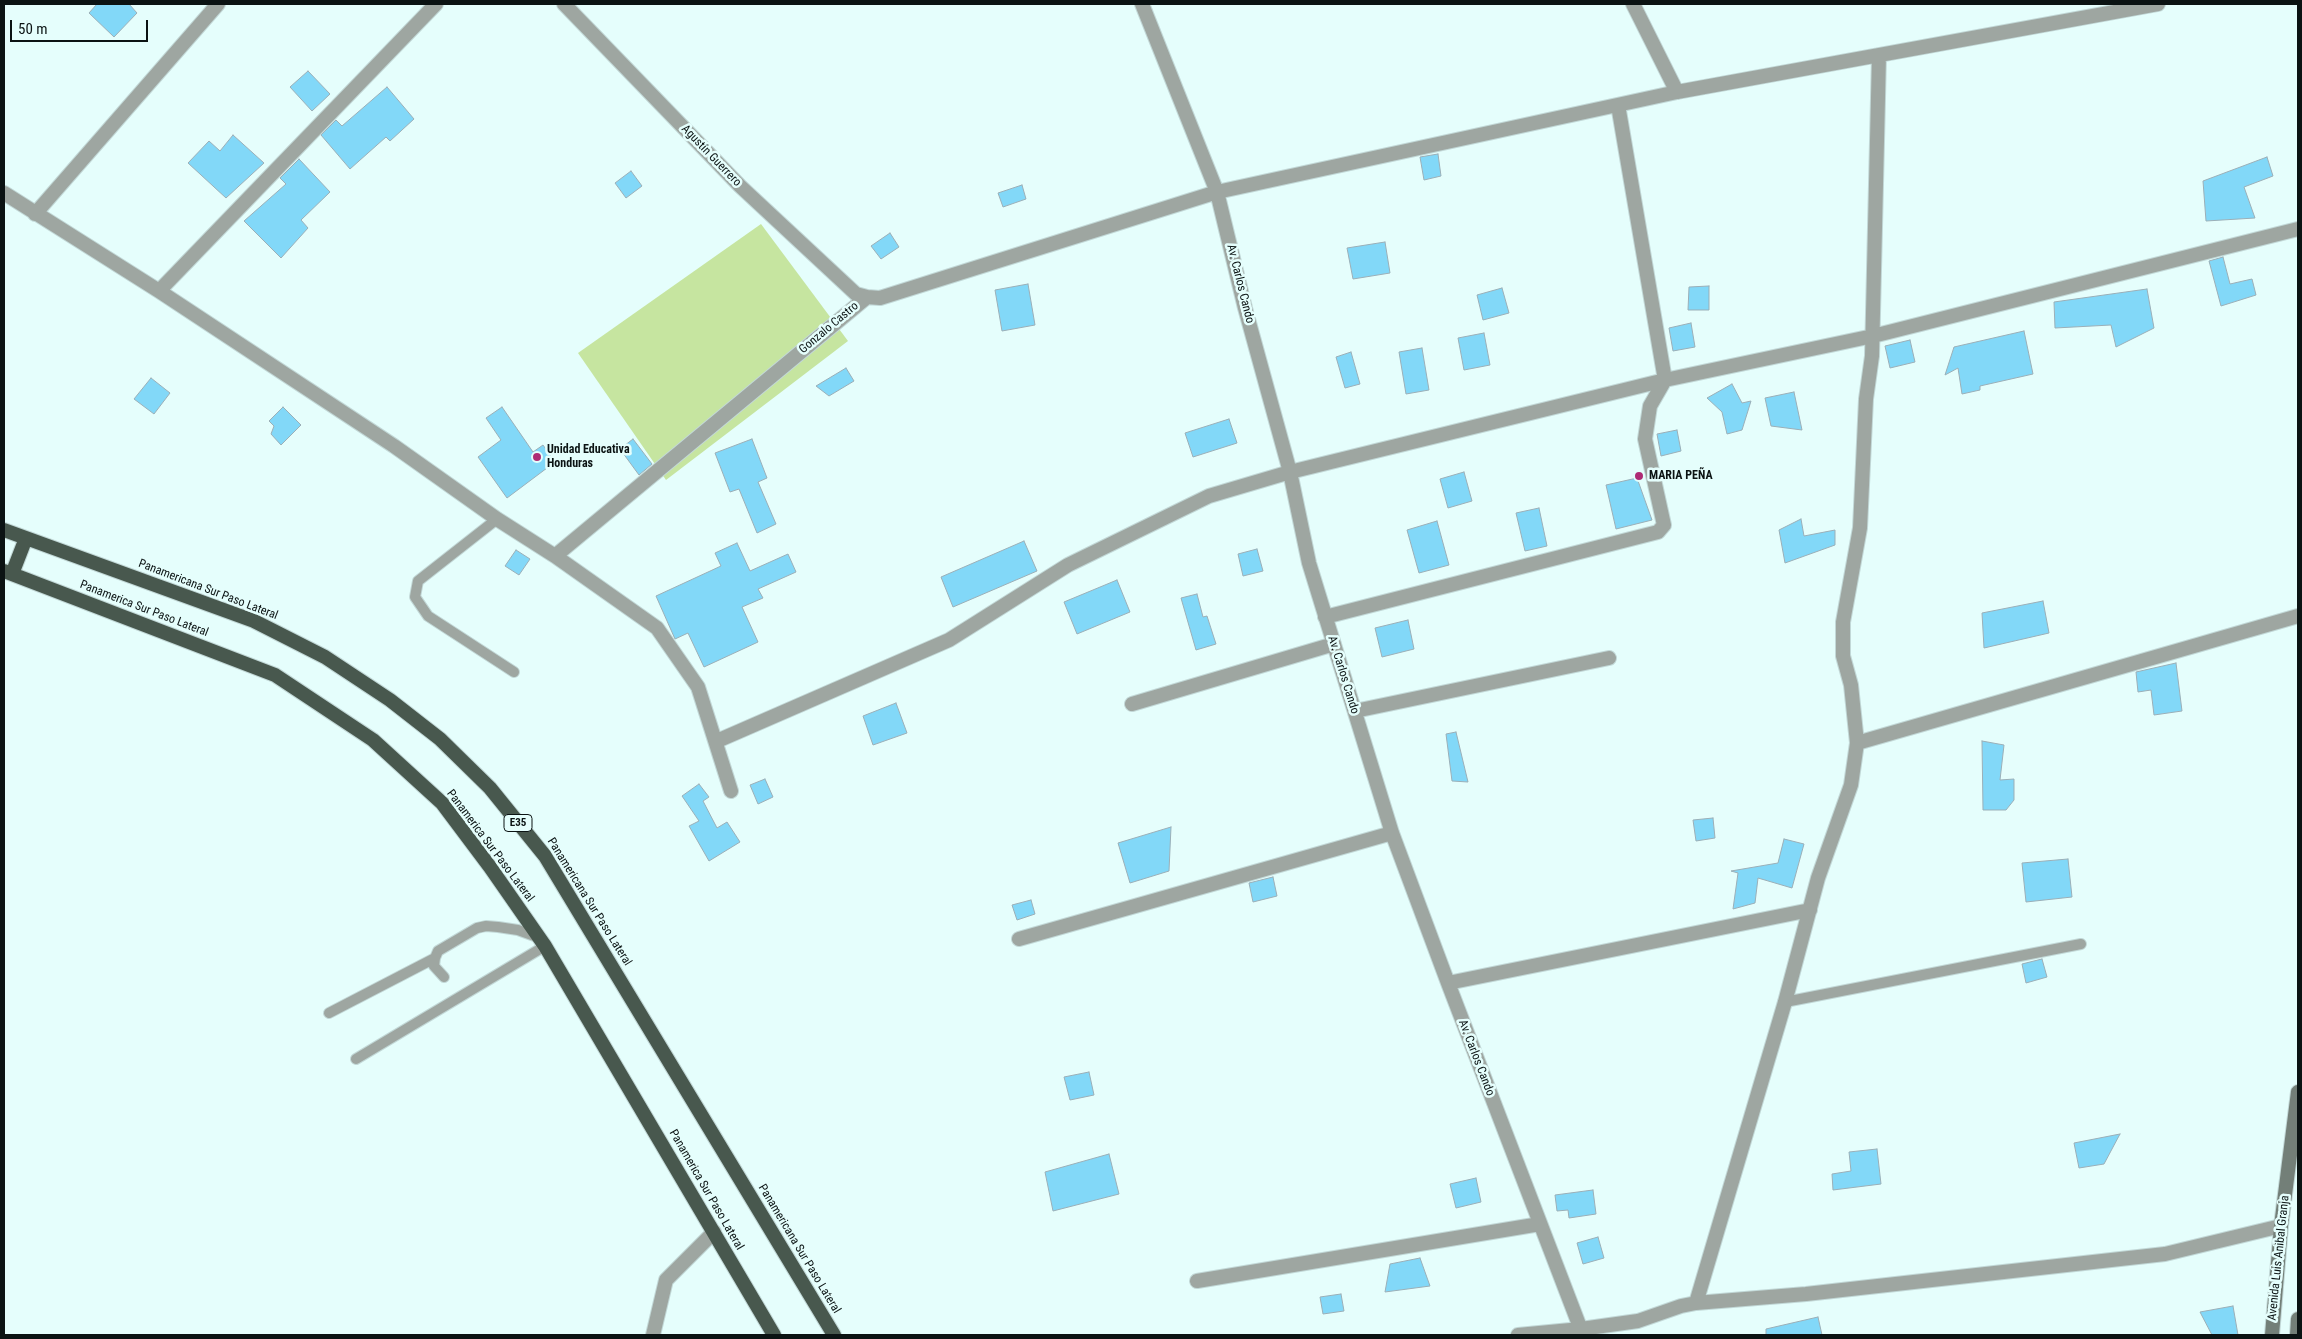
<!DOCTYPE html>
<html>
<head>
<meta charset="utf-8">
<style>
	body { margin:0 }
	#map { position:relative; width:2302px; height:1339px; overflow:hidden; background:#e5fefc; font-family:"Roboto Condensed",sans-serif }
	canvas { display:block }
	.frame { position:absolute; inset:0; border:5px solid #0b1313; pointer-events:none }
	.scale { position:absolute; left:10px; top:20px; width:138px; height:22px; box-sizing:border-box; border:2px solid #0b1313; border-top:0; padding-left:6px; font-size:15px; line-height:18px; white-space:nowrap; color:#0b1313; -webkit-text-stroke:4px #e5fefc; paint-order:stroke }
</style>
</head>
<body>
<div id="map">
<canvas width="2302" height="1339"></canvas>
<div class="frame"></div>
<div class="scale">50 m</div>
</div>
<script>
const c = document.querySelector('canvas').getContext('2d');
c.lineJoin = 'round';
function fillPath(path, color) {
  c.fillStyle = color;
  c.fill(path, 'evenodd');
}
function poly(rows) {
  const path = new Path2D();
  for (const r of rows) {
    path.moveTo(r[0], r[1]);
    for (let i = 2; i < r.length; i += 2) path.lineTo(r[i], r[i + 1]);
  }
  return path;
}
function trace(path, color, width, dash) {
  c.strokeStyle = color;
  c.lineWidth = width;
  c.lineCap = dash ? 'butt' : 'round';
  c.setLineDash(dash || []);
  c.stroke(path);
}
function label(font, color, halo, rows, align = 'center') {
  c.font = font + ' "Roboto Condensed",sans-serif';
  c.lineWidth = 5;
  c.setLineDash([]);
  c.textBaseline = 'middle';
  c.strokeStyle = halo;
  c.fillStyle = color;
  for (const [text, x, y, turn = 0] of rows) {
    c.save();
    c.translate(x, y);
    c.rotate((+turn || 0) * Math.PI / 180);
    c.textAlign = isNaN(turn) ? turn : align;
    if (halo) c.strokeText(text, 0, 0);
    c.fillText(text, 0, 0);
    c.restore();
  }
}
fillPath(poly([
	[761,224,848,341,666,480,578,353]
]), '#c6e5a0');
const building = poly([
	[97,4,129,4,137,13,114,37,89,13,97,4],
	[308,71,330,94,312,111,290,87,308,71],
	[387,87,414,119,390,141,386,137,350,169,321,135,336,120,342,126,387,87],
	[233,135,264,163,226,198,188,163,209,141,220,151,233,135],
	[1438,154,1441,176,1424,180,1420,157,1438,154],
	[2267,157,2273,176,2244,187,2255,218,2206,221,2203,181,2267,157],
	[299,159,330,192,301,220,308,228,281,258,244,221,286,184,280,178,299,159],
	[631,171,642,186,626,198,615,183,631,171],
	[1022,185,1026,199,1003,207,998,193,1022,185],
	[890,233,899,247,881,259,871,246,890,233],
	[1385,242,1390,273,1353,279,1347,248,1385,242],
	[2223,257,2230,284,2252,279,2256,295,2221,306,2209,261,2223,257],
	[1028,284,1035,325,1002,331,995,290,1028,284],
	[1709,286,1709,310,1688,310,1689,287,1709,286],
	[1502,288,1509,313,1483,320,1477,295,1502,288],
	[2147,289,2154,328,2116,347,2111,325,2055,328,2054,302,2147,289],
	[1691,323,1695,347,1673,351,1669,328,1691,323],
	[2024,331,2033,374,1980,386,1980,390,1962,394,1958,368,1945,375,1954,347,2024,331],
	[1484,333,1490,365,1464,370,1458,338,1484,333],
	[1910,340,1915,362,1890,368,1885,346,1910,340],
	[1422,348,1429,390,1406,394,1399,352,1422,348],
	[1351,352,1360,384,1345,388,1336,357,1351,352],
	[846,368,854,381,829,396,816,386,846,368],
	[151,378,170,393,154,414,134,399,151,378],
	[1732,384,1742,403,1751,401,1742,430,1727,434,1722,412,1707,398,1732,384],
	[1794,392,1802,430,1771,426,1765,398,1794,392],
	[283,407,301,425,281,445,271,434,274,426,269,421,283,407],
	[502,407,533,452,543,445,555,462,507,498,478,457,501,440,486,418,502,407],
	[1229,419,1237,443,1193,457,1185,433,1229,419],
	[1677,430,1681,451,1661,456,1657,434,1677,430],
	[633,439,652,464,639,475,620,449,633,439],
	[752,439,767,478,758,482,776,524,757,533,739,489,730,492,715,453,752,439],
	[1464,472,1472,501,1448,508,1440,479,1464,472],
	[1637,478,1652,520,1616,529,1606,485,1637,478],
	[1539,508,1547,546,1525,551,1516,513,1539,508],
	[1801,519,1804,536,1835,530,1835,545,1785,563,1779,530,1801,519],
	[1437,521,1449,565,1419,573,1407,530,1437,521],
	[1024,541,1037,571,953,607,941,577,1024,541],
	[737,543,750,571,788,554,796,572,758,589,763,598,742,607,758,642,704,667,688,633,675,639,656,596,721,566,715,553,737,543],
	[1257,549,1263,571,1243,576,1238,554,1257,549],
	[516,550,530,559,519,575,505,566,516,550],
	[1117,580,1130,612,1077,634,1064,602,1117,580],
	[1197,594,1203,617,1207,616,1216,644,1196,650,1181,598,1197,594],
	[2043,601,2049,633,1984,648,1982,613,2043,601],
	[1408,620,1414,649,1382,657,1375,628,1408,620],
	[2176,663,2182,711,2154,715,2151,690,2138,692,2136,672,2176,663],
	[896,703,907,733,873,745,863,716,896,703],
	[1456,732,1468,782,1452,781,1446,734,1456,732],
	[1982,741,2004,745,2000,780,2014,779,2014,800,2006,810,1983,810,1982,741],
	[765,779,773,797,758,804,750,785,765,779],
	[699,784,709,797,703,801,717,828,727,822,740,842,709,861,689,826,699,821,682,796,699,784],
	[1713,818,1715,838,1696,841,1693,820,1713,818],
	[1171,827,1169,871,1130,883,1118,843,1171,827],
	[1784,839,1804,844,1792,888,1758,878,1755,903,1733,909,1738,873,1731,871,1778,863,1784,839],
	[2068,859,2072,897,2026,902,2022,863,2068,859],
	[1273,877,1277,896,1253,902,1249,883,1273,877],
	[1031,900,1035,914,1017,920,1012,905,1031,900],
	[2042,959,2047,977,2026,983,2022,964,2042,959],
	[1089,1072,1094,1095,1070,1100,1064,1077,1089,1072],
	[2120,1134,2104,1164,2079,1168,2074,1143,2120,1134],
	[1877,1149,1881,1184,1833,1190,1832,1174,1851,1171,1849,1152,1877,1149],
	[1109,1154,1119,1194,1053,1211,1045,1172,1109,1154],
	[1476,1178,1481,1202,1456,1208,1450,1184,1476,1178],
	[1593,1190,1596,1214,1569,1218,1568,1210,1557,1211,1555,1195,1593,1190],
	[1598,1237,1604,1258,1583,1264,1577,1243,1598,1237],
	[1420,1258,1430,1286,1385,1292,1390,1264,1420,1258],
	[1341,1294,1344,1311,1323,1314,1320,1297,1341,1294],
	[2233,1306,2238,1335,2212,1335,2200,1312,2233,1306],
	[1818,1317,1822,1335,1766,1335,1766,1329,1818,1317]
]);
fillPath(building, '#82d8f8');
trace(building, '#9bafb7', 1);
const service = poly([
	[497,519,418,581,415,597,428,616,514,672],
	[444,977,434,966,435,958,438,951,477,928,486,926,498,927,518,930,540,938],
	[1785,1002,2081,944],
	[329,1013,435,958],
	[356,1059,545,946]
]);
const minor = poly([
	[564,4,740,186,856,294,867,297],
	[1142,4,1217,192,1245,308,1290,472,1309,563,1392,833,1448,983,1583,1335],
	[1633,4,1677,92],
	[4,193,159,291,394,446,497,519,555,556,657,628,698,687,731,791],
	[35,214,218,4],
	[159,291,436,4],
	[555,556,867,297,880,298,1217,192,1677,92,2158,4],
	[1325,617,1658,532,1664,525,1645,439,1650,406,1665,380,1618,105],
	[1132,704,1334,644],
	[1355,711,1609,658],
	[717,741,949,640,1068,565,1209,496,1290,472,1665,380,1873,336,2298,229],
	[1857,743,2298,616],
	[1019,939,1392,833],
	[1448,983,1810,910],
	[1197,1281,1540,1224],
	[1696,1303,1785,1002,1818,878,1851,785,1857,743,1851,685,1843,656,1843,622,1860,528,1866,399,1872,356,1879,55],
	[653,1335,666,1280,714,1232],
	[1518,1335,1581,1329,1638,1321,1681,1306,1696,1303,1806,1294,2165,1254,2281,1226]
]);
const secondary = poly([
	[2272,1335,2281,1226,2298,1092],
	[2297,1335,2298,1319]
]);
const trunk = poly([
	[4,530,254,621,325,657,390,700,440,739,490,788,545,856,834,1335],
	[4,571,275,675,373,740,442,803,490,867,545,946,774,1335],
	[12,574,26,538]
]);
trace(service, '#c2d8d7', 12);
trace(minor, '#c2d8d7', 16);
trace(secondary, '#c2d8d7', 16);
trace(trunk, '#c2d8d7', 16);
trace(service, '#9ea6a1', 10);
trace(minor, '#9ea6a1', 14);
trace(secondary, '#737f78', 14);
trace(trunk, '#48584e', 14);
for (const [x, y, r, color] of [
	[537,457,5,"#ae2b74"],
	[1639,476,5,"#ae2b74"]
]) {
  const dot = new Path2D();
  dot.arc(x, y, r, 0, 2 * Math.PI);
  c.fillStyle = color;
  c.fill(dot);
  trace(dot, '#e5fefc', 2);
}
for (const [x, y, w] of [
	[518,823,28]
]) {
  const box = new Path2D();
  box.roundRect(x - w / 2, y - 8.5, w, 17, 4);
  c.fillStyle = '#e5fefc';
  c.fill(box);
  trace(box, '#0b1313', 1);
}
label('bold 11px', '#0b1313', null, [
	["E35",518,823]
]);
label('12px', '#0b1313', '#e5fefc', [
	["Agustín Guerrero",711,156,46],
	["Av. Carlos Cando",1240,284,76],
	["Gonzalo Castro",829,328,-40],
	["Panamericana Sur Paso Lateral",208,590,21],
	["Panamerica Sur Paso Lateral",144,609,21],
	["Av. Carlos Cando",1343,675,73],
	["Panamerica Sur Paso Lateral",490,846,53],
	["Panamericana Sur Paso Lateral",589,902,58],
	["Av. Carlos Cando",1476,1058,69],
	["Panamerica Sur Paso Lateral",706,1190,60],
	["Panamericana Sur Paso Lateral",799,1249,59],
	["Avenida Luis Anibal Granja",2279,1258,-84]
]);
label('bold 12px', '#0b1313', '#e5fefc', [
	["Unidad Educativa",547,450],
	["Honduras",547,464],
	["MARIA PEÑA",1649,476]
], 'left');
</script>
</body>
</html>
